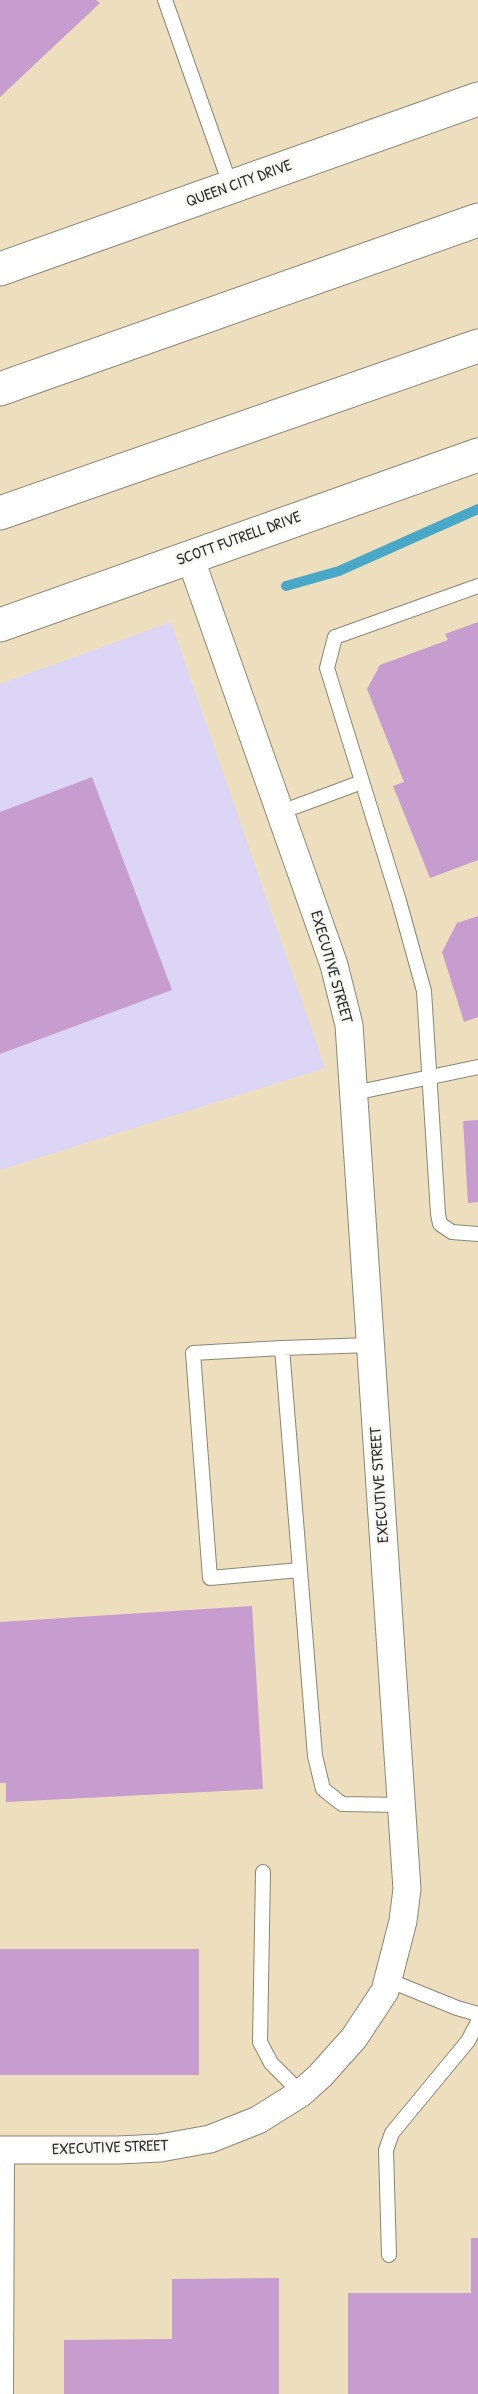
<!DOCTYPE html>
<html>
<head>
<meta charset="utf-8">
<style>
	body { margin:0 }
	canvas { display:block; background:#eddfbe }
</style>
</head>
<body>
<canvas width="478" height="2394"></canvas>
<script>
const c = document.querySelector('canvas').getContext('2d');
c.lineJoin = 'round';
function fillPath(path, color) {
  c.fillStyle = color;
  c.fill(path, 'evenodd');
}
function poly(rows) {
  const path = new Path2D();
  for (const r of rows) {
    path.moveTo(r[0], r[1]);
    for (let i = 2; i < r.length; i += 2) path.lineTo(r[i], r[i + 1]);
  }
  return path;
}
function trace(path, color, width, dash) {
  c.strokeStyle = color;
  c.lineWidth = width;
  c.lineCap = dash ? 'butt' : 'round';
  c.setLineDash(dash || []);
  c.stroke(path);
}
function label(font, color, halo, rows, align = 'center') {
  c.font = font + ' "Patrick Hand",sans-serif';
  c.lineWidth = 4.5;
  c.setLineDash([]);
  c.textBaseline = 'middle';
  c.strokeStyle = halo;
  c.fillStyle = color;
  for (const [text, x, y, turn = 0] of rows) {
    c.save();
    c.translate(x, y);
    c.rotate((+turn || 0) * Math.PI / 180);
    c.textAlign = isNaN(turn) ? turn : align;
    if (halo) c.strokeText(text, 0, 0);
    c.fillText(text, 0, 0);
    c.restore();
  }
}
fillPath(poly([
	[171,622,325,1068,0,1170,0,684]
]), '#ddd5f6');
trace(poly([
	[286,586,339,571,478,509]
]), '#49a7c7', 10);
fillPath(poly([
	[0,0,96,0,100,3,0,97],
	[478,622,478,860,430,878,393,786,404,782,367,689,380,665,448,640,445,634],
	[92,777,172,990,0,1054,0,812],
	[478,916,478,1017,464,1022,442,952,457,923],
	[478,1120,478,1202,468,1203,463,1121],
	[252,1606,263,1789,6,1802,6,1783,0,1783,0,1622],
	[0,1949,199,1949,199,2075,0,2075],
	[471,2238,478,2238,478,2394,348,2394,348,2293,471,2293],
	[279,2278,279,2394,64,2394,64,2340,172,2339,172,2279]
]), '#c79cce');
const lane = poly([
	[165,0,231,187],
	[478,586,335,637,327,668,399,901,424,991,438,1214,440,1224,452,1232,478,1234],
	[281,812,362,782],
	[354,1093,478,1067],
	[282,1348,371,1345],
	[300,1570,210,1578,193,1353,282,1348,300,1570,315,1756,323,1789,342,1804,401,1805],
	[263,1872,260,2042,271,2063,301,2093],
	[388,1980,457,2008,478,2014],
	[389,2255,386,2150,392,2133,468,2041,478,2022],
	[6,2394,7,2150]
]);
const street = poly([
	[0,2150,118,2150,160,2148,210,2139,258,2120,301,2093,320,2076,354,2038,385,1991,403,1921,407,1889,349,1025,334,965,190,557]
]);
const secondary = poly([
	[0,269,478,99],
	[0,625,478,455]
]);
const highway = poly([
	[0,389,478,220],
	[0,513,478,346]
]);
trace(lane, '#8c8574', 16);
trace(street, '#8c8574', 29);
trace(secondary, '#8c8574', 35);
trace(highway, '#8c8574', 35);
trace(lane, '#fff', 14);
trace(street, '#fff', 27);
trace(secondary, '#fff', 33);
trace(highway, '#fff', 33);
label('16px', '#2b2b2b', '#f6f6f2', [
	["QUEEN CITY DRIVE",239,184,-20],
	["SCOTT FUTRELL DRIVE",239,539,-20],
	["EXECUTIVE STREET",331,967,74],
	["EXECUTIVE STREET",380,1485,-94],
	["EXECUTIVE STREET",110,2148,-2]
]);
</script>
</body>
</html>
